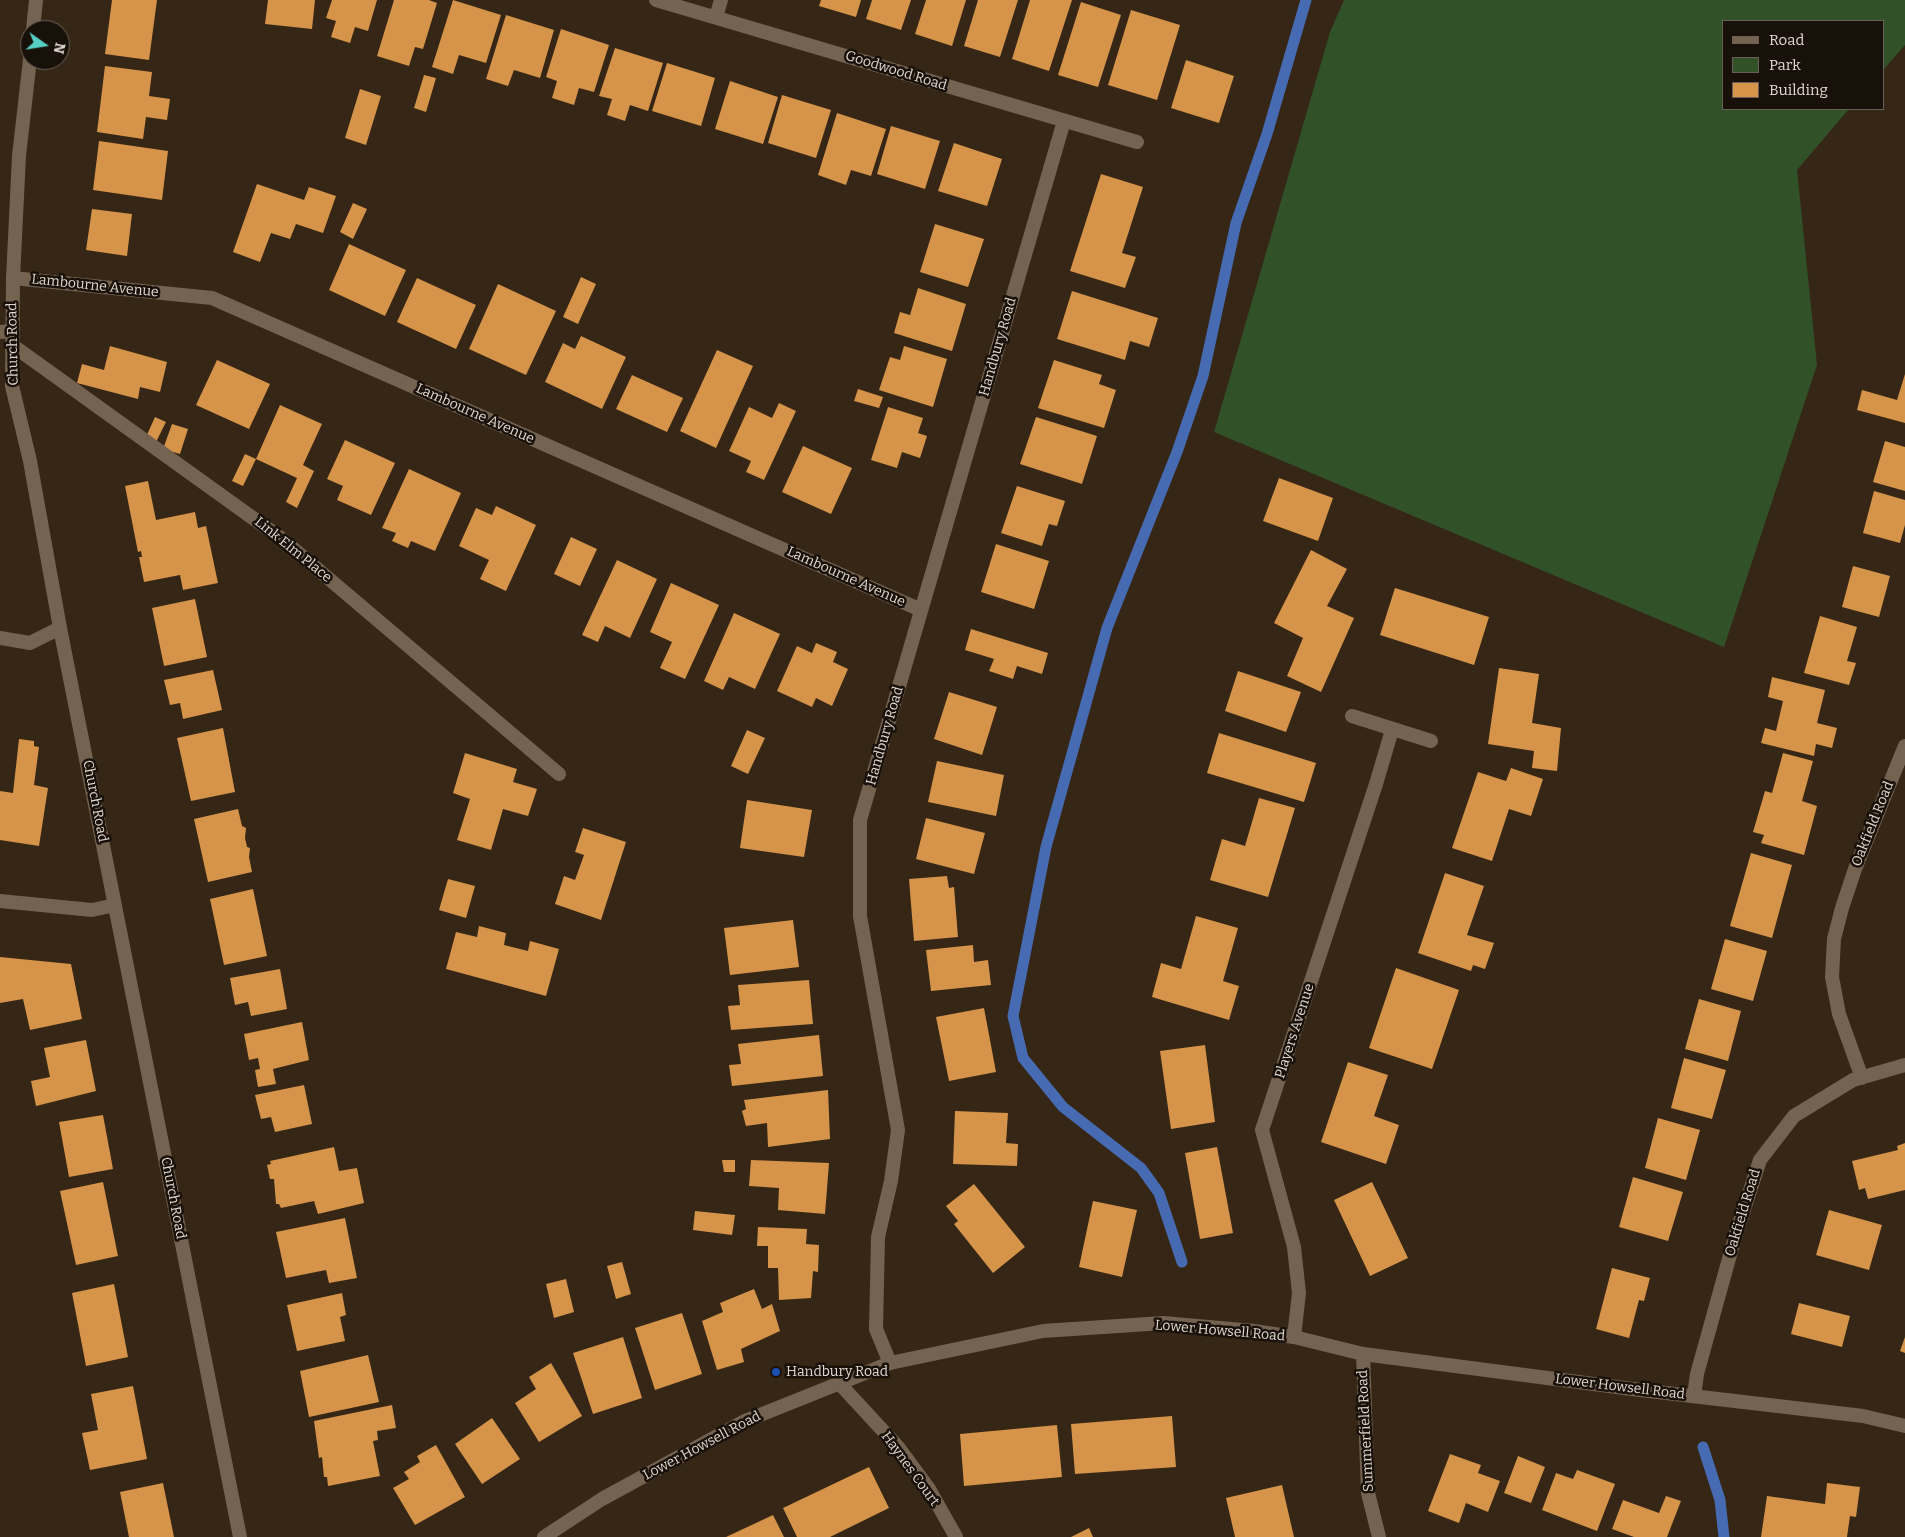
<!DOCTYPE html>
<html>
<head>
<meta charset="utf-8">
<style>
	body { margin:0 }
	#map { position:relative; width:1905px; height:1537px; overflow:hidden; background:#362616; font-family:Bitter,serif }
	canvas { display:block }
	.legend { position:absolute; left:1722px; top:20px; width:162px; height:90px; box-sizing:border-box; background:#18110a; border:1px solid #686058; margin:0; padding:6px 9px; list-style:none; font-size:15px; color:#e1d7cd }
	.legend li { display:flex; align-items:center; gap:10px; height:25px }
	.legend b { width:25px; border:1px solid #686058 }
	.north { position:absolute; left:20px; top:20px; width:50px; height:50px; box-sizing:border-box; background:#18110a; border:1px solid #686058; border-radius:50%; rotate:103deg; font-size:14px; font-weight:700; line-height:20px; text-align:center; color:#e1d7cd }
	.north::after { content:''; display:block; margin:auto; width:18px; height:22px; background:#56cec2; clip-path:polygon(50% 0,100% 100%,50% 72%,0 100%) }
</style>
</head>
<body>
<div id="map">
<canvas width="1905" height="1537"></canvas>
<ul class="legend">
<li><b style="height:6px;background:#756351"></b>Road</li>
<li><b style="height:14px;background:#315129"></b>Park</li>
<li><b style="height:14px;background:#d59449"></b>Building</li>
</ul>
<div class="north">N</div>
</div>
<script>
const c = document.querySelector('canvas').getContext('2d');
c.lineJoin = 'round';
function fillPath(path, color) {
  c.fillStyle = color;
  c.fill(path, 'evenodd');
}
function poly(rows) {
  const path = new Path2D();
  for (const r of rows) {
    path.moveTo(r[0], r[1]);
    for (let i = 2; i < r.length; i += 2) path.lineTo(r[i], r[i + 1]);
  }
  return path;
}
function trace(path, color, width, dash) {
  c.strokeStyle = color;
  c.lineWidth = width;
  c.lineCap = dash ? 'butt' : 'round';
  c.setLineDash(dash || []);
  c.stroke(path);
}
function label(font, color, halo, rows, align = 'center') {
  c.font = font + ' Bitter,serif';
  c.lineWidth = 5;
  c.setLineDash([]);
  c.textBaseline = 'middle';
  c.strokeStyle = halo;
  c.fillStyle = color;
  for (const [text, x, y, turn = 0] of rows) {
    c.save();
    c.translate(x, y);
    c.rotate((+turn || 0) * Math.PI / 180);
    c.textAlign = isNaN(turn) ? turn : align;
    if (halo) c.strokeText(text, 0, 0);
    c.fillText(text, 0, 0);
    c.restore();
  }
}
fillPath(poly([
	[1344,0,1905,0,1905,45,1884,69,1884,21,1724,21,1724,109,1849,109,1797,170,1817,365,1724,647,1214,432,1330,32]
]), '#315129');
trace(poly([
	[1182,1262,1159,1193,1141,1168,1063,1107,1023,1058,1013,1016,1046,847,1107,628,1177,452,1203,376,1236,223,1267,134,1306,0],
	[1703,1447,1720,1500,1724,1537]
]), '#476bb2', 11);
fillPath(poly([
	[112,0,157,0,149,60,105,54],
	[268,0,315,0,312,29,265,24],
	[332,0,377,0,368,31,355,27,350,43,331,37,336,21,326,18],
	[394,0,429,0,437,3,423,49,415,47,409,66,377,56],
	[453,0,501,15,486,63,459,55,453,74,432,67],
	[821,0,861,0,856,17,819,6],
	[872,0,911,0,901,30,866,19],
	[926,0,966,0,952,46,915,34],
	[978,0,1018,0,1000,57,964,46],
	[1030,0,1072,0,1049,71,1012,59],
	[1081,2,1121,15,1098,87,1058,75],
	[1131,10,1180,25,1157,100,1108,85],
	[506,15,554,30,540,78,514,70,508,86,486,79],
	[561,29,609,45,594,92,579,88,574,105,552,98,557,81,546,77],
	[615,48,663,63,648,111,630,105,625,121,607,115,612,99,599,96],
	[1186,60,1234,76,1219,123,1171,108],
	[667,63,715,78,701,126,652,111],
	[105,66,152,72,149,96,170,99,167,120,146,117,143,139,97,132],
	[424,75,436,78,426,112,414,108],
	[730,81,778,97,763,144,715,129],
	[360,89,381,96,366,145,345,138],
	[782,95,831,110,816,158,768,143],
	[837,113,886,129,871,176,851,170,846,185,818,175],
	[891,126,940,141,925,189,877,174],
	[99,141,168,151,162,200,93,190],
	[954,143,1002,159,987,206,938,191],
	[1101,174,1143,187,1122,253,1136,257,1125,288,1070,271],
	[257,184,304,200,309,187,336,196,323,233,296,224,290,239,271,233,260,262,233,252],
	[353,203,367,209,353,239,340,232],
	[92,209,132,214,127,256,86,250],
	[935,224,984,239,968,287,920,272],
	[349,244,406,270,385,316,329,290],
	[581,277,596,284,578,324,563,317],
	[417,278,476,305,456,349,397,322],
	[498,284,556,311,526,375,469,349],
	[918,288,966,304,952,351,894,333,900,312,910,315],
	[1072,291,1158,318,1149,347,1130,341,1125,360,1057,339],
	[581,336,626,357,602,409,545,382,563,343,575,349],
	[110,346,167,362,160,392,140,387,138,399,77,383,82,364,104,370],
	[904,346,947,359,933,407,879,390,890,357,900,360],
	[717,350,753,366,716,448,680,431],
	[217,360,270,384,249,429,196,405],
	[1054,360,1102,375,1099,384,1116,390,1104,428,1038,408],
	[1905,374,1905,423,1857,410,1862,390,1897,400],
	[632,375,683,398,667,432,616,409],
	[858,389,883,397,879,408,854,401],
	[779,403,796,411,764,480,746,472,751,461,729,451,749,407,772,418],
	[280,405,322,424,303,465,314,471,297,508,286,502,297,478,256,459],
	[888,407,923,418,918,433,927,436,920,458,902,452,897,468,871,460],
	[155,417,166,422,156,442,146,437],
	[1036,417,1097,436,1082,484,1020,464],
	[172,424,188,429,180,454,163,449],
	[345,440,395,463,371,515,337,500,343,486,327,479],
	[1885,441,1905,447,1905,491,1873,482],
	[803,446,852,468,831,514,782,492],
	[245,454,256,459,243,486,232,481],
	[409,469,461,493,435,551,411,541,408,548,392,541,396,533,382,528],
	[1279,478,1333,498,1318,541,1263,521],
	[148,481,156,520,195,512,198,528,206,526,218,583,183,590,180,575,144,582,139,557,142,557,141,551,138,552,125,486],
	[1017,486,1065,501,1057,526,1049,524,1042,546,1001,533],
	[1874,491,1905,500,1905,525,1900,543,1863,533],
	[496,506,536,525,506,591,480,579,489,560,459,546,476,508,492,515],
	[571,537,597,549,580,586,554,574],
	[996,544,1049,561,1034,609,981,592],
	[1311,550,1347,569,1327,606,1354,618,1321,692,1287,676,1303,638,1274,623],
	[617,560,657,579,630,638,605,626,598,642,582,635],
	[1853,566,1890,576,1879,617,1842,607],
	[671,583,719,605,685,679,660,668,672,642,650,632],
	[1395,588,1489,617,1474,665,1380,635],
	[195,599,207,657,164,666,152,608],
	[734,613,780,634,755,689,729,677,723,690,704,681],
	[1820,616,1857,627,1847,661,1856,663,1849,685,1804,673],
	[971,629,1048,653,1042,674,1017,666,1013,679,989,671,994,659,965,650],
	[816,643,837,652,833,662,848,669,832,706,816,698,812,707,777,691,797,646,812,653],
	[1499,668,1539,674,1532,723,1561,728,1557,771,1532,768,1534,751,1488,744],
	[213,670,222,710,183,719,180,703,170,705,164,680],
	[1238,671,1301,692,1286,732,1225,711],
	[1772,677,1825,690,1817,723,1837,728,1832,748,1816,744,1814,756,1761,743,1765,728,1776,731,1783,701,1768,697],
	[949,692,997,707,982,755,934,739],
	[223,728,235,792,191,801,177,738],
	[747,730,765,738,748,774,731,766],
	[1219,733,1316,763,1304,802,1207,773],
	[19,739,34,741,34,746,39,747,34,785,48,788,39,846,0,840,0,791,13,793],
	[465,753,517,769,513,782,537,789,528,816,503,809,491,850,457,840,470,799,453,793],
	[1783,753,1813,761,1802,801,1817,806,1804,855,1761,843,1764,835,1753,832,1765,791,1772,793],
	[937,761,1004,775,996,816,928,802],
	[1511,768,1543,779,1531,816,1509,809,1492,861,1452,848,1478,772,1506,781],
	[1259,798,1295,808,1268,897,1210,880,1222,839,1245,846],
	[747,800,812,810,804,857,740,848],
	[238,809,242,826,246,828,245,838,247,847,250,848,249,857,252,872,208,882,194,819],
	[926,818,985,833,974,874,916,859],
	[583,828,626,842,601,920,555,904,564,876,575,880,584,855,575,852],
	[1751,853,1792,865,1772,938,1730,926],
	[1445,873,1484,886,1467,935,1494,943,1485,969,1473,965,1471,971,1418,953],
	[947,876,949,888,954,887,958,937,914,941,909,879],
	[448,879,475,886,466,918,439,910],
	[253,889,267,956,224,965,210,899],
	[1196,916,1238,928,1223,981,1239,986,1229,1020,1152,997,1161,963,1181,969],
	[793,920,799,967,730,975,724,928],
	[479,926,506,933,504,945,528,951,530,941,559,949,546,996,446,969,456,932,477,937],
	[1725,939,1767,951,1753,1001,1711,989],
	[973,945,974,962,988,960,991,985,931,991,926,950],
	[0,957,71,964,82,1019,30,1030,23,999,0,1003],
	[1396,968,1459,990,1432,1069,1369,1048],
	[280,969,287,1009,251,1016,248,1002,235,1005,230,978],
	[809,980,813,1024,731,1030,728,1006,740,1005,738,985],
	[1699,999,1741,1011,1728,1061,1685,1049],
	[984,1008,996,1072,949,1081,936,1017],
	[302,1022,309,1060,273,1069,276,1084,258,1087,255,1070,260,1069,258,1058,249,1060,244,1034],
	[819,1035,823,1076,732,1086,729,1065,741,1064,738,1044],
	[86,1040,96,1091,36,1106,31,1081,50,1077,44,1048],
	[1205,1045,1215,1122,1171,1129,1160,1051],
	[1684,1058,1726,1070,1712,1119,1671,1108],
	[1348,1062,1388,1075,1374,1116,1399,1125,1386,1164,1321,1142],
	[304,1085,312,1124,275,1132,271,1117,261,1119,255,1095],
	[828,1090,830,1139,768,1147,767,1123,746,1126,742,1111,746,1109,744,1100],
	[955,1111,1008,1113,1006,1143,1018,1144,1017,1166,953,1164],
	[103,1115,113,1169,69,1177,59,1122],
	[1658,1118,1700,1130,1686,1180,1645,1168],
	[1905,1143,1905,1190,1868,1199,1865,1188,1859,1190,1852,1161,1898,1150,1897,1146],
	[334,1147,339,1171,357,1168,364,1203,318,1214,314,1201,281,1208,279,1204,276,1204,274,1179,270,1179,267,1165,271,1164,270,1161],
	[1217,1147,1233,1233,1200,1239,1185,1153],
	[722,1160,735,1160,735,1172,724,1172],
	[751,1160,829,1163,825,1214,778,1210,779,1188,749,1186],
	[1633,1177,1683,1192,1668,1241,1619,1227],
	[103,1182,118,1256,76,1265,60,1191],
	[1372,1182,1408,1258,1370,1276,1334,1200],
	[974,1184,1025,1247,993,1273,954,1224,958,1221,946,1206],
	[1093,1201,1137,1210,1122,1277,1079,1267],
	[1829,1210,1882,1225,1869,1270,1816,1255],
	[695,1211,735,1215,732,1235,693,1230],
	[345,1218,357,1278,329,1283,326,1270,286,1278,276,1232],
	[758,1227,807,1229,806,1244,819,1245,818,1272,813,1271,811,1298,779,1300,778,1268,768,1268,768,1246,757,1246],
	[622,1262,631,1294,616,1299,607,1266],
	[1612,1268,1650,1278,1644,1301,1639,1300,1629,1338,1596,1329],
	[566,1279,574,1312,554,1318,546,1284],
	[114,1284,128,1357,86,1366,72,1293],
	[754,1289,762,1309,772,1304,780,1331,741,1349,744,1362,717,1370,702,1321,723,1312,720,1303],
	[342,1293,346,1315,340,1317,345,1341,297,1351,287,1305],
	[1799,1303,1850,1316,1842,1347,1791,1334],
	[682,1313,702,1374,655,1390,635,1328],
	[623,1337,642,1398,593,1414,573,1353],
	[1905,1337,1905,1353,1900,1351],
	[368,1355,379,1402,309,1417,300,1371],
	[551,1363,582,1416,539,1442,515,1403,536,1389,529,1377],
	[133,1386,147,1459,90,1470,82,1433,98,1430,91,1394],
	[392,1405,396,1428,377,1431,378,1440,373,1441,380,1476,328,1486,327,1477,324,1477,322,1457,319,1458,314,1421],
	[1172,1416,1176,1467,1075,1474,1071,1424],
	[492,1418,520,1459,482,1484,455,1444],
	[1057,1425,1062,1477,964,1486,960,1434],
	[436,1445,465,1497,415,1525,393,1488,409,1479,404,1472,420,1462,417,1456],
	[1450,1454,1481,1465,1478,1473,1500,1481,1488,1512,1466,1503,1459,1523,1428,1511],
	[1518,1456,1545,1467,1531,1503,1504,1493],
	[869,1467,889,1508,830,1537,797,1537,783,1508],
	[1577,1470,1615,1484,1597,1531,1542,1510,1556,1473,1573,1479],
	[163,1483,174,1537,129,1537,120,1492],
	[1827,1483,1860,1487,1856,1517,1850,1516,1847,1537,1761,1537,1767,1496,1825,1504],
	[1282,1485,1294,1537,1235,1537,1226,1498],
	[1666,1496,1681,1501,1667,1537,1634,1537,1612,1529,1623,1500,1659,1513],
	[773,1515,784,1537,726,1537],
	[1089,1528,1093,1537,1071,1537]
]), '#d59449');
trace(poly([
	[0,332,12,331],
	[12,345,282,539,559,774],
	[839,1383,898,1447,929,1489,956,1537]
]), '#756351', 14);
trace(poly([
	[656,0,1137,142],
	[716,17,721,0],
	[13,278,212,298,921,610],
	[0,638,30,643,60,628],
	[1352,716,1431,741],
	[1862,1078,1839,1014,1832,977,1834,939,1842,908,1855,869,1905,746],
	[1294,1337,1299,1293,1294,1247,1262,1130,1376,784,1392,730],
	[1363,1354,1368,1493,1379,1537],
	[890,1363,876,1329,878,1237,891,1181,898,1130,860,916,860,820,1064,121],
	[1694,1396,1697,1374,1735,1237,1760,1160,1794,1116,1853,1080,1905,1065]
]), '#756351', 14);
trace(poly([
	[33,30,36,0],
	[30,59,19,156,13,278,12,386,30,461,60,628,240,1537],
	[0,901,92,910,115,905],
	[544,1537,602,1499,745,1421,890,1363,1043,1331,1163,1323,1254,1331,1294,1337,1363,1354,1632,1389,1863,1416,1905,1426]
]), '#756351', 14);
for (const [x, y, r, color] of [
	[776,1372,5,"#1a4fb4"]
]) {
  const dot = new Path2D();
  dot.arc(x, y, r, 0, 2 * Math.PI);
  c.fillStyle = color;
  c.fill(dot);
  trace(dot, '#18110a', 2);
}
label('14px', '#e1d7cd', '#18110a', [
	["Goodwood Road",896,71,17],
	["Lambourne Avenue",95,286,6],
	["Church Road",13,344,-91],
	["Handbury Road",998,347,-74],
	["Lambourne Avenue",475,414,24],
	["Link Elm Place",293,550,39],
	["Lambourne Avenue",846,577,24],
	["Handbury Road",885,736,-74],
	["Church Road",95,801,79],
	["Oakfield Road",1873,824,-68],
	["Players Avenue",1295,1031,-72],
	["Church Road",173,1198,79],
	["Oakfield Road",1743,1213,-73],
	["Lower Howsell Road",1220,1331,5],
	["Lower Howsell Road",1620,1387,7],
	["Summerfield Road",1366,1431,-93],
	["Lower Howsell Road",702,1446,-28],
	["Haynes Court",910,1469,54]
]);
label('14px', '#e1d7cd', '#18110a', [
	["Handbury Road",786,1372]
], 'left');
</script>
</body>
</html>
